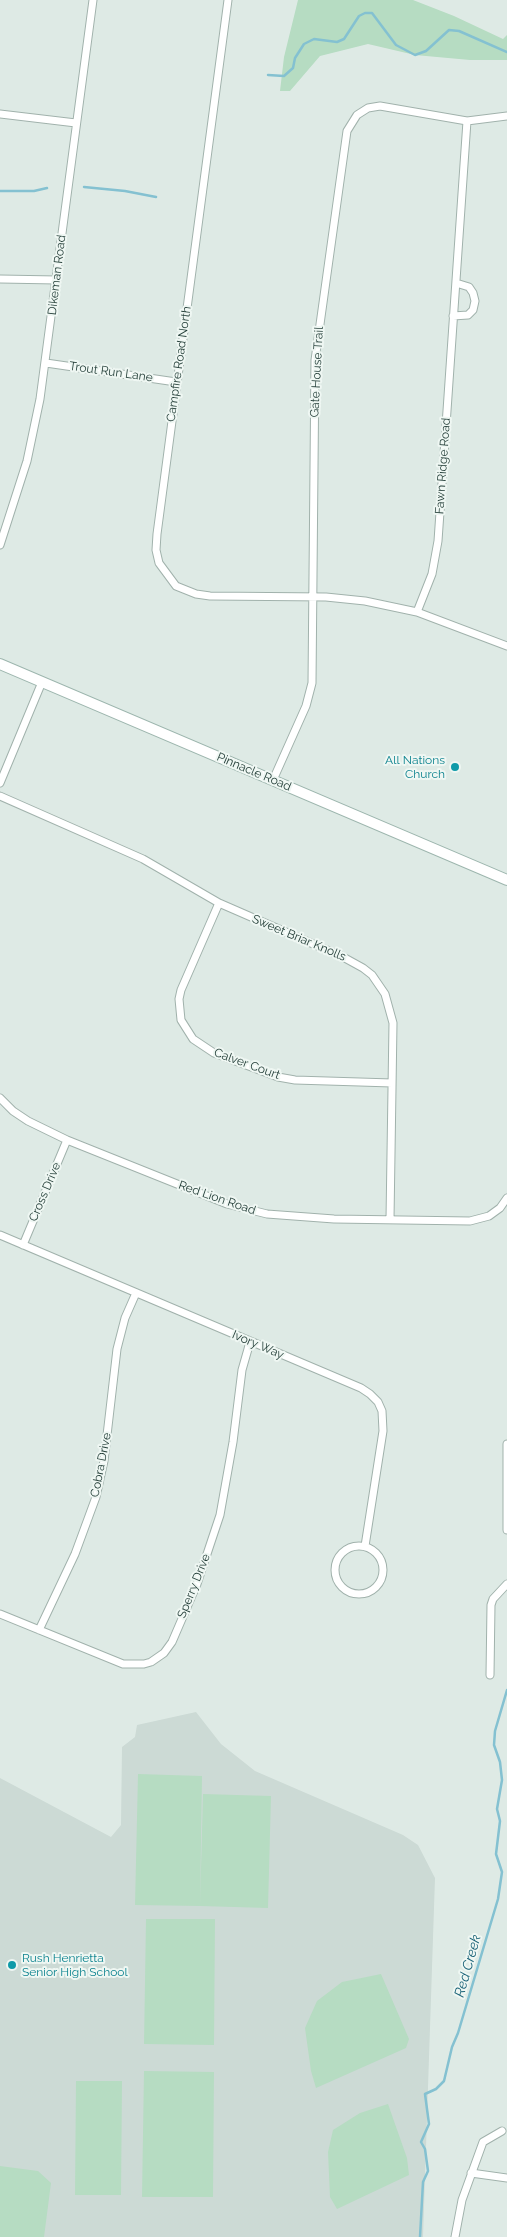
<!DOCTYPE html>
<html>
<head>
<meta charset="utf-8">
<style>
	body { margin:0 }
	canvas { display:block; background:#deeae5 }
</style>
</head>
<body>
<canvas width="507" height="2237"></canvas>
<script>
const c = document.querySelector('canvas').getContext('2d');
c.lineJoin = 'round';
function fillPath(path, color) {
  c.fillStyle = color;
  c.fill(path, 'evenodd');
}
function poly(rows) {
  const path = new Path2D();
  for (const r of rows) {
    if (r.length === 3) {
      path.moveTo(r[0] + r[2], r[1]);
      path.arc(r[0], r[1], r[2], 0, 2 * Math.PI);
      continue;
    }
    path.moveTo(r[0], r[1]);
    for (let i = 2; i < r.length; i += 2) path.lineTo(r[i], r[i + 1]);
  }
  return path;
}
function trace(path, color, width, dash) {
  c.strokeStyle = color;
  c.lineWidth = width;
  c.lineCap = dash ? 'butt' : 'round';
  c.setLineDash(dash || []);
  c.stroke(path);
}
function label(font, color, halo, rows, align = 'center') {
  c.font = font + ' Raleway,sans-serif';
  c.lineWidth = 4;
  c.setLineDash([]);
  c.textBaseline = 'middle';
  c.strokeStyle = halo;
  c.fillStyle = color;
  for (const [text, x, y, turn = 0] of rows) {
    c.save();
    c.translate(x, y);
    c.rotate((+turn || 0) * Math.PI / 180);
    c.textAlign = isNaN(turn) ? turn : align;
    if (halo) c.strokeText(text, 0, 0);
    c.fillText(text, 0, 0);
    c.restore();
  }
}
fillPath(poly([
	[196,1712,221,1744,255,1771,403,1835,418,1845,435,1878,423,2237,0,2237,0,1778,111,1837,121,1825,122,1747,135,1737,137,1725]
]), '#ccdad5');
fillPath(poly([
	[298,0,413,0,454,16,503,39,507,35,507,60,470,60,415,55,368,44,320,56,290,91,280,91,284,57],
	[138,1774,202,1776,200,1906,135,1905],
	[203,1794,271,1796,268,1908,200,1906],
	[146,1919,215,1919,214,2045,144,2044],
	[381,1974,409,2039,406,2048,316,2088,311,2071,305,2028,317,2001,342,1982],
	[144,2071,214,2072,213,2197,142,2197],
	[76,2081,122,2081,121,2195,75,2195],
	[388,2104,407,2158,409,2175,337,2209,330,2197,328,2152,333,2130,360,2113],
	[0,2166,38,2171,51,2183,44,2237,0,2237]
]), '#b6dcc2');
trace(poly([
	[268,75,284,76,293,68,295,58,304,44,314,39,337,42,344,39,359,16,365,13,372,13,396,45,415,55,426,51,449,30,459,31,507,52],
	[84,187,125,191,156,197],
	[0,191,34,191,47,188],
	[420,2237,423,2182,428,2171,425,2149,421,2142,429,2124,425,2094,436,2089,444,2081,452,2047,458,2033,498,1899,502,1872,496,1854,500,1821,497,1809,502,1780,500,1762,494,1745,495,1731,507,1690]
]), '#84c1d1', 2.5);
const street = poly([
	[228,0,157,534,156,550,159,563,176,586,196,594,210,596,326,597,365,601,417,612,507,646],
	[0,114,76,123],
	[0,279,57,280],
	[453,316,468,315,473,310,475,301,473,293,469,287,456,283],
	[46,363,176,382],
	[0,545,27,461,40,399,93,0],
	[417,612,432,574,438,541,467,121],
	[273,780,306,706,312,683,315,360,347,131,357,115,368,108,380,106,467,121,507,116],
	[0,783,42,682],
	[0,796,143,859,219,903,343,957,363,968,372,975,385,994,393,1023,390,1219],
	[219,903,181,990,179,999,181,1020,193,1039,214,1053,278,1077,295,1080,392,1083],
	[0,1098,13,1111,28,1121,67,1140,227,1204,267,1214,334,1219,470,1221,489,1216,500,1208,507,1198],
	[0,1235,361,1388,370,1394,378,1402,382,1411,383,1431,365,1546],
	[23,1245,67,1140],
	[507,1444,507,1530],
	[359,1570,24],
	[0,1614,123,1664,144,1664,151,1662,164,1653,172,1642,197,1584,220,1515,233,1442,242,1370,250,1342],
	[39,1630,75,1554,96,1497,104,1461,117,1349,125,1318,136,1293],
	[490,1675,491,1605,493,1599,507,1584],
	[471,2173,507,2178],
	[455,2237,462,2200,483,2142,502,2131]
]);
const secondary = poly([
	[0,664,507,880]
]);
trace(street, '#a1b2ac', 9);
trace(secondary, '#9db6ae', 12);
trace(street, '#fff', 7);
trace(secondary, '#fff', 10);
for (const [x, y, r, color] of [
	[455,767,5,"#0f9aa8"],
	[12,1965,5,"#0f9aa8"]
]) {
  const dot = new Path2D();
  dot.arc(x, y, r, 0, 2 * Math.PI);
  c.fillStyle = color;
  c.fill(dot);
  trace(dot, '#eff7f3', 2);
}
label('12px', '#1f3a34', '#eff7f3', [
	["Dikeman Road",57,275,-83],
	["Campfire Road North",179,364,-82],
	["Trout Run Lane",111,372,8],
	["Gate House Trail",317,372,-87],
	["Fawn Ridge Road",443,466,-86],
	["Pinnacle Road",254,772,23],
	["Sweet Briar Knolls",299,938,23],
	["Calver Court",247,1064,20],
	["Cross Drive",45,1192,-67],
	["Red Lion Road",217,1198,19],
	["Ivory Way",258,1345,23],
	["Cobra Drive",101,1465,-79],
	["Sperry Drive",194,1586,-68]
]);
label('12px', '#0d838f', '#eff7f3', [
	["All Nations",445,760],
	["Church",445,774],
	["Rush Henrietta",22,1958,"left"],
	["Senior High School",22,1972,"left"]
], 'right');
label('italic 14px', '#196277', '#eff7f3', [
	["Red Creek",468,1966,-74]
]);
</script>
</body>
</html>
